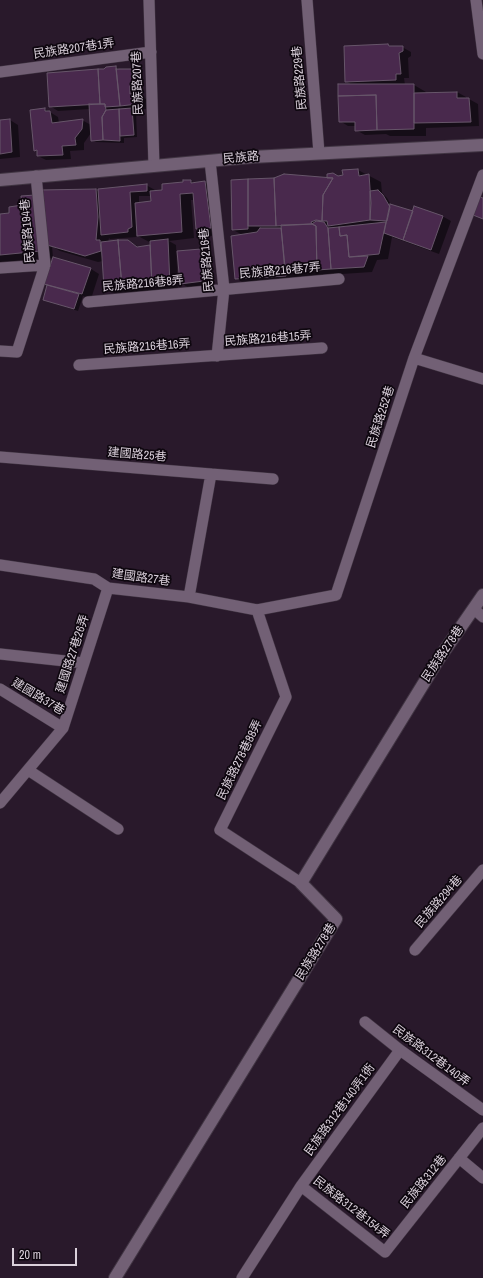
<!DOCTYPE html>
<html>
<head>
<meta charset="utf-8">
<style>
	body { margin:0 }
	#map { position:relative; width:483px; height:1278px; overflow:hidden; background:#29192b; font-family:"Archivo Narrow",sans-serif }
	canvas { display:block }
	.scale { position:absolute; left:12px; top:1248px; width:65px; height:18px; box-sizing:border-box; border:2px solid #dad0db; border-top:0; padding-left:5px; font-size:12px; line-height:14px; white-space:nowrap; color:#dad0db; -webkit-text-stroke:3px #0e070f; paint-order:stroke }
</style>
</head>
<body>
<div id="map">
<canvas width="483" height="1278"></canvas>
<div class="scale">20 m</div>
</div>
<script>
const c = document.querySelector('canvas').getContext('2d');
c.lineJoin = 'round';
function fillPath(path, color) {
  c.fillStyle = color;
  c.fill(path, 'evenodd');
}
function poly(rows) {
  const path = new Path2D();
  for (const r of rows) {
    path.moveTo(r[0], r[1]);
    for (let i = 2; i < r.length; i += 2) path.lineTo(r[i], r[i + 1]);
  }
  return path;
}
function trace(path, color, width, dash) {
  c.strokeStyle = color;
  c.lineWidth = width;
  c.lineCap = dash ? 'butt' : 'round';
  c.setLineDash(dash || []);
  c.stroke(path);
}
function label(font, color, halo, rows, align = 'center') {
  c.font = font + ' "Archivo Narrow","Noto Sans TC",sans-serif';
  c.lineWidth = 3.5;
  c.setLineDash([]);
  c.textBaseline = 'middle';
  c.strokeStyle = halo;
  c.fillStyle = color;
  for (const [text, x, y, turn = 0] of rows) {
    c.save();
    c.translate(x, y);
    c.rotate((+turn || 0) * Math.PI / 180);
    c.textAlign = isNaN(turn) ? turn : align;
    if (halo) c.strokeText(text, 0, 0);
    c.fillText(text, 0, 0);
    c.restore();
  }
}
fillPath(poly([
	[388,45,392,47,402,47,411,52,411,56,408,58,409,78,404,78,405,85,414,85,426,92,426,93,457,92,466,97,466,99,469,99,478,104,479,126,426,128,426,136,390,136,386,134,365,135,356,130,356,126,348,126,340,121,352,85,346,81],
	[116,67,121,70,134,70,142,75,144,85,138,91,138,95,146,99,146,109,133,110,136,112,137,137,124,138,124,143,96,142,92,140,91,133,84,143,84,150,70,151,71,159,46,160,38,156,38,152,35,150,45,109,58,117,59,123,82,120,91,125,90,109,58,111,50,106,105,70],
	[10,120,18,125,20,157,0,159,0,121],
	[358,170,381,182,382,193,387,198,391,205,413,212,442,216,451,221,439,254,392,237,388,259,377,260,372,272,297,277,297,282,248,286,236,278,243,235,233,230,327,179,344,176,343,171],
	[191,181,195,183,205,182,217,190,222,235,209,236,197,229,194,200,191,200,194,238,169,241,176,245,178,289,114,293,105,288,103,261,98,262,60,251,52,246,53,258,0,262,0,215,10,214,96,190,99,192,146,185,155,190,155,191,163,190],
	[139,196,151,196,152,202,139,203],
	[138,233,138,236,151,243,151,246,139,247,128,241,108,242,109,238,110,239,136,237,136,234],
	[201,250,209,255,212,286,189,288,181,283],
	[91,269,99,274,91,299,83,296,78,311,48,301,44,299,48,285,45,283]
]), '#0007');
const building = poly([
	[388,44,389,46,403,46,403,51,399,53,401,74,396,74,396,80,345,82,344,46,388,44],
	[116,66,120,106,105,107,105,104,100,104,98,69,104,69,106,67,116,66],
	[98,69,100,104,49,107,47,73,98,69],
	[116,69,134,69,135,80,130,86,130,94,138,93,138,104,120,106,116,69],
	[338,84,414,84,414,129,377,130,376,95,338,96,338,84],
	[457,92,457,98,469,98,471,122,414,123,414,93,457,92],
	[376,95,377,130,355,131,355,122,339,122,338,96,376,95],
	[89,104,105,104,106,110,102,117,103,140,91,141,89,104],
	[45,108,45,111,50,111,52,123,83,119,82,129,75,138,76,145,62,146,63,155,37,156,37,150,34,151,30,110,45,108],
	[132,108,134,135,120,136,119,109,132,108],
	[119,109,120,141,103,140,102,117,106,110,119,109],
	[10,119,12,152,0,154,0,120,10,119],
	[358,169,359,176,369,174,371,203,370,220,328,226,327,221,322,221,323,195,333,178,327,178,327,174,333,173,338,176,343,175,342,170,358,169],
	[284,174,333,178,323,195,322,221,316,220,311,222,312,224,276,226,274,178,284,174],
	[274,178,276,226,248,226,248,179,274,178],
	[248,179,248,229,232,230,231,180,248,179],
	[183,180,191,180,191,183,205,181,211,228,196,229,193,193,180,194,182,232,137,236,135,203,151,201,150,191,162,190,162,184,183,182,183,180],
	[147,184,147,191,130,192,132,227,128,229,128,232,101,235,98,189,147,184],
	[96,189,98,217,96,240,100,240,101,251,85,256,47,245,40,190,96,189],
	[378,190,383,195,390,207,387,221,370,220,370,191,378,190],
	[35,195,41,251,0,255,0,214,9,213,9,207,22,205,21,196,35,195],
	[473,195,483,198,483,219,468,213,473,195],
	[390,204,413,211,403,240,384,233,390,204],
	[414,206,443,216,431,250,403,240,414,206],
	[316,221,324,222,328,228,331,269,317,270,316,226,312,224,316,221],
	[386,222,379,254,349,257,347,235,340,236,339,227,386,222],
	[312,224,316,226,317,270,285,273,281,225,312,224],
	[339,227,340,236,347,235,349,257,368,256,364,267,331,269,328,228,339,227],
	[260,228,281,228,286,276,235,279,231,236,257,232,260,228],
	[168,239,170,285,152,286,150,241,168,239],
	[118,240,122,287,104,288,101,242,118,240],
	[118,240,128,240,137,247,150,245,152,286,122,287,118,240],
	[201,249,204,281,180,284,177,251,201,249],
	[53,257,91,268,82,294,44,284,53,257],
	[47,285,79,294,74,309,43,300,47,285]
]);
fillPath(building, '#49294d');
trace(building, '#67566a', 1);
const lane = poly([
	[149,0,154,166],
	[307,0,319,153],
	[476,0,483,54],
	[0,72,151,52],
	[210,161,224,289,217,356],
	[0,268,45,265],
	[88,302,339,279],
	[0,351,17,352,45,265,36,176],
	[414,358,483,379],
	[79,365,322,348],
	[0,457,273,479],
	[0,565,94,579,108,588,189,597,257,610,336,595,414,358,483,175],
	[189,597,211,474],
	[474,609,483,617],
	[257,610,286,697,220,830,301,883],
	[0,654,84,663],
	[0,689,63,728],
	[28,770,118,829],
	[0,803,63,728,108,588],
	[415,950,483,870],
	[365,1022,400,1050,483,1110],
	[459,1158,483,1178],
	[301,1186,385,1252,483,1128],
	[242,1278,301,1186,400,1050]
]);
const street = poly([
	[0,180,252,157,483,145],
	[115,1278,336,919,301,883,438,660,483,595]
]);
trace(lane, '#413543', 12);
trace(street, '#413543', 14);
trace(lane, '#726075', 11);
trace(street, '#726075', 12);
label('12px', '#dad0db', '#0e070f', [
	["民族路207巷1弄",74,49,-8],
	["民族路229巷",300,78,-95],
	["民族路207巷",138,83,-92],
	["民族路",241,158,-5],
	["民族路194巷",28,231,-95],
	["民族路216巷",207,260,-95],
	["民族路216巷7弄",280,271,-5],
	["民族路216巷8弄",143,284,-5],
	["民族路216巷15弄",268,339,-4],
	["民族路216巷16弄",147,347,-4],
	["民族路252巷",381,417,-72],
	["建國路25巷",137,455,5],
	["建國路27巷",141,578,8],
	["建國路27巷26弄",73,654,-72],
	["民族路278巷",443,654,-56],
	["建國路37巷",38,697,31],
	["民族路278巷88弄",240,760,-64],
	["民族路294巷",439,902,-49],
	["民族路278巷",316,952,-58],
	["民族路312巷140弄",431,1056,37],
	["民族路312巷140弄1衖",340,1110,-54],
	["民族路312巷",424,1182,-51],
	["民族路312巷154弄",351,1208,38]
]);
</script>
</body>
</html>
